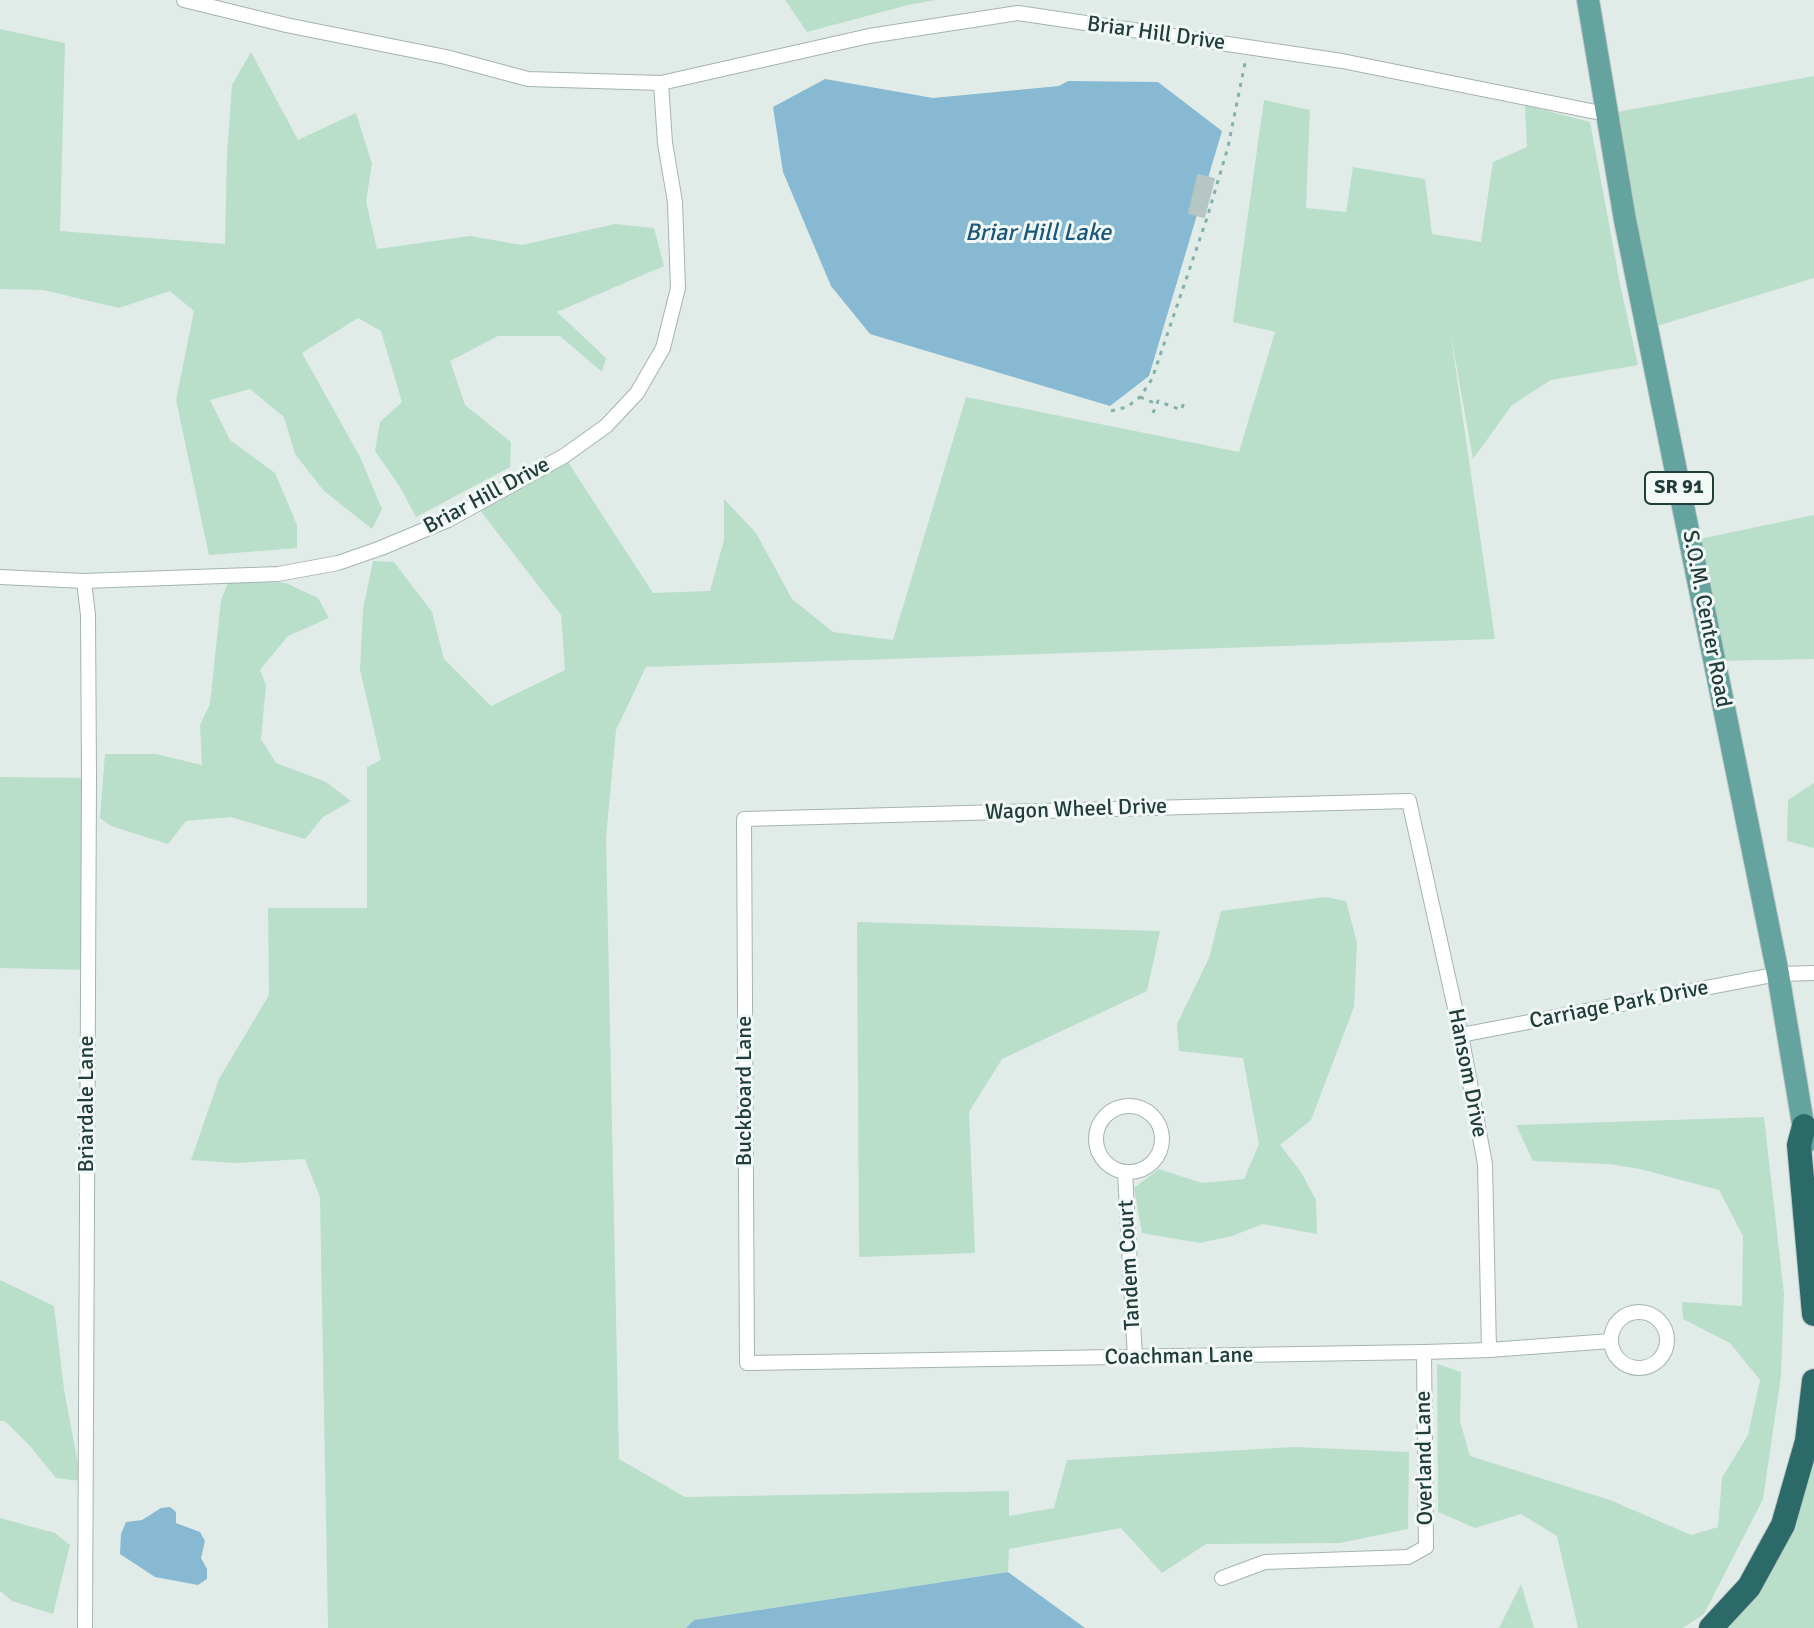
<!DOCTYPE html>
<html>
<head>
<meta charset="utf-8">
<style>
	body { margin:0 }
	canvas { display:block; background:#e1ece9 }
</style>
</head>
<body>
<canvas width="1814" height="1628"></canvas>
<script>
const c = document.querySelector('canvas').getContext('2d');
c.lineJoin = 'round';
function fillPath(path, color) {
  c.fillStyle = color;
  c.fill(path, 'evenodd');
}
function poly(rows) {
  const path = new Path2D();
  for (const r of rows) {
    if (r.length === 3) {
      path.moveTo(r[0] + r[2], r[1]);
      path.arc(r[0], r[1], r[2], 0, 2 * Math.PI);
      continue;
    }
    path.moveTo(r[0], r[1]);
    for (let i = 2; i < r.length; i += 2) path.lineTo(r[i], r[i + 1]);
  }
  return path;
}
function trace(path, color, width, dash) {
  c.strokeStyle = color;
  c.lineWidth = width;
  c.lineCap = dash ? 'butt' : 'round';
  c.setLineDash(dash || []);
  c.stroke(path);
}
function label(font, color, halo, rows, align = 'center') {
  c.font = font + ' Signika,sans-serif';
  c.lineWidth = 6;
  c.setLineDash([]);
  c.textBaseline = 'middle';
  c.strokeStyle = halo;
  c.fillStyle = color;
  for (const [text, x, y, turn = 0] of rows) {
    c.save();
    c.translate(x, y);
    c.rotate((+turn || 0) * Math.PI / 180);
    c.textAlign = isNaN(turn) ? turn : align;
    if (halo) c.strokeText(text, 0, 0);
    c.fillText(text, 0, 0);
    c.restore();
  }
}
fillPath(poly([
	[785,0,936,0,908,5,807,32],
	[0,29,65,43,60,231,225,244,227,155,232,85,251,52,298,140,356,113,372,164,366,201,377,249,470,236,522,245,615,224,654,228,664,266,557,312,606,358,602,372,560,336,498,336,450,361,465,405,511,442,510,467,416,517,400,487,375,451,380,422,402,402,381,331,358,318,302,353,360,457,382,509,372,529,324,491,295,454,284,417,250,389,210,400,230,440,275,473,297,525,297,548,209,555,176,400,194,311,170,291,119,308,43,290,0,289],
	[1814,76,1814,278,1647,329,1606,114],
	[1264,100,1310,110,1306,208,1346,212,1353,167,1425,179,1432,234,1481,242,1493,162,1527,147,1525,105,1590,122,1621,289,1638,365,1551,380,1512,405,1473,459,1450,330,1495,639,646,667,616,730,606,838,619,1459,685,1497,1009,1491,1009,1516,1054,1508,1067,1460,1295,1447,1409,1452,1408,1529,1340,1543,1206,1544,1162,1573,1121,1528,1009,1549,1008,1572,694,1620,686,1628,328,1628,320,1197,305,1159,235,1163,191,1160,219,1079,269,995,268,908,367,908,367,767,381,760,360,670,363,609,373,561,394,562,432,612,444,659,491,706,565,670,561,615,476,505,564,456,653,593,710,591,724,540,724,499,756,533,792,599,833,632,893,640,966,397,1239,452,1275,332,1233,322],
	[1814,515,1814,659,1714,661,1690,541],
	[229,580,286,583,318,598,329,618,288,636,260,670,266,685,261,739,276,763,326,782,351,801,323,817,305,839,231,817,186,821,168,844,111,826,100,818,105,754,156,754,202,765,200,725,210,704,221,600],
	[0,777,89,778,88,970,0,968],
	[1814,783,1814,848,1787,841,1788,800],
	[1325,897,1346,901,1357,943,1354,1007,1311,1120,1280,1145,1301,1172,1316,1200,1317,1234,1263,1224,1232,1236,1200,1243,1142,1233,1134,1188,1159,1169,1202,1183,1244,1179,1259,1144,1243,1058,1179,1051,1177,1024,1209,958,1221,911],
	[857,922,1160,931,1147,991,1002,1059,969,1112,975,1253,859,1257],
	[1764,1117,1784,1294,1781,1376,1763,1499,1704,1614,1683,1628,1578,1628,1557,1536,1521,1514,1475,1528,1438,1512,1437,1364,1461,1372,1460,1421,1470,1456,1610,1500,1691,1535,1718,1527,1722,1478,1748,1435,1760,1380,1730,1343,1683,1319,1682,1302,1742,1306,1743,1236,1719,1190,1640,1169,1609,1164,1533,1161,1516,1125],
	[0,1280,54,1306,64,1389,81,1481,56,1478,30,1446,5,1421,0,1421],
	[1814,1415,1814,1628,1724,1628,1741,1609],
	[0,1518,55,1533,70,1545,53,1614,12,1601,0,1591],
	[1521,1584,1534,1628,1499,1628]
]), '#b9deca');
fillPath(poly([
	[825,79,933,98,1059,86,1068,81,1158,82,1222,131,1149,376,1110,406,870,334,831,286,783,172,773,107],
	[170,1507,176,1512,176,1523,200,1532,205,1541,201,1558,207,1569,207,1579,198,1585,155,1577,120,1554,121,1534,126,1522,142,1520,161,1508],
	[1008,1572,1085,1628,686,1628,694,1620]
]), '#87b9d3');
const building = poly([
	[1198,175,1214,179,1204,217,1189,213,1198,175]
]);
fillPath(building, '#b6c7c3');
trace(building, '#b3c6c2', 2);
const street = poly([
	[184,0,286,25,446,57,528,79,661,83,869,36,1018,13,1342,61,1606,114],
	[0,577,84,581,278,574,338,563,381,548,448,520,564,456,606,426,637,393,663,348,678,288,675,202,665,143,661,83],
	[84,581,88,615,89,778,85,1628],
	[1461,1035,1778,974,1814,973],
	[1129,1139,33],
	[1125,1172,1135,1358],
	[1639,1340,28],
	[1489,1350,1485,1164,1461,1035,1409,801,744,819,747,1363,1424,1352,1489,1350,1611,1341],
	[1222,1578,1265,1562,1408,1557,1426,1547,1424,1352]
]);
const primary = poly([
	[1588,0,1625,220,1778,974,1806,1142]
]);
const highway = poly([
	[1804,1126,1799,1145,1814,1314],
	[1711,1628,1749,1587,1783,1525,1807,1441,1814,1381]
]);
trace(street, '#a4b4b1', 16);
trace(primary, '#c1c9c8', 24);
trace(highway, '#c1c9c8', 26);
trace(poly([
	[1140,397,1157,404],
	[1111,411,1127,407,1140,397,1152,379,1207,218,1228,147,1245,63],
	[1153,413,1158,401,1181,410,1184,403]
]), '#80b1aa', 3, [4, 6]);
trace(street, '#fff', 14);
trace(primary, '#64a39e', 22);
trace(highway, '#2c6a69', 24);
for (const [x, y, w] of [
	[1679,488,68]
]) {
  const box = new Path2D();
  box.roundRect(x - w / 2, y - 16, w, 32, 6);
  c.fillStyle = '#f2f8f6';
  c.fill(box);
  trace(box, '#213d3b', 2);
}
label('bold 20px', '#213d3b', null, [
	["SR 91",1679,488]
]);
label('22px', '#213d3b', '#f2f8f6', [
	["Briar Hill Drive",1156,34,8],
	["Briar Hill Drive",487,496,-28],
	["S.O.M. Center Road",1706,619,79],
	["Wagon Wheel Drive",1076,810,-2],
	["Carriage Park Drive",1619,1005,-11],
	["Hansom Drive",1467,1073,79],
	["Buckboard Lane",745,1091,-90],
	["Briardale Lane",87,1104,-90],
	["Tandem Court",1130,1265,-93],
	["Coachman Lane",1179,1357,-1],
	["Overland Lane",1425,1458,-91]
]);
label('italic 24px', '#19587b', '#f2f8f6', [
	["Briar Hill Lake",1038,234]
]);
</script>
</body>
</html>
